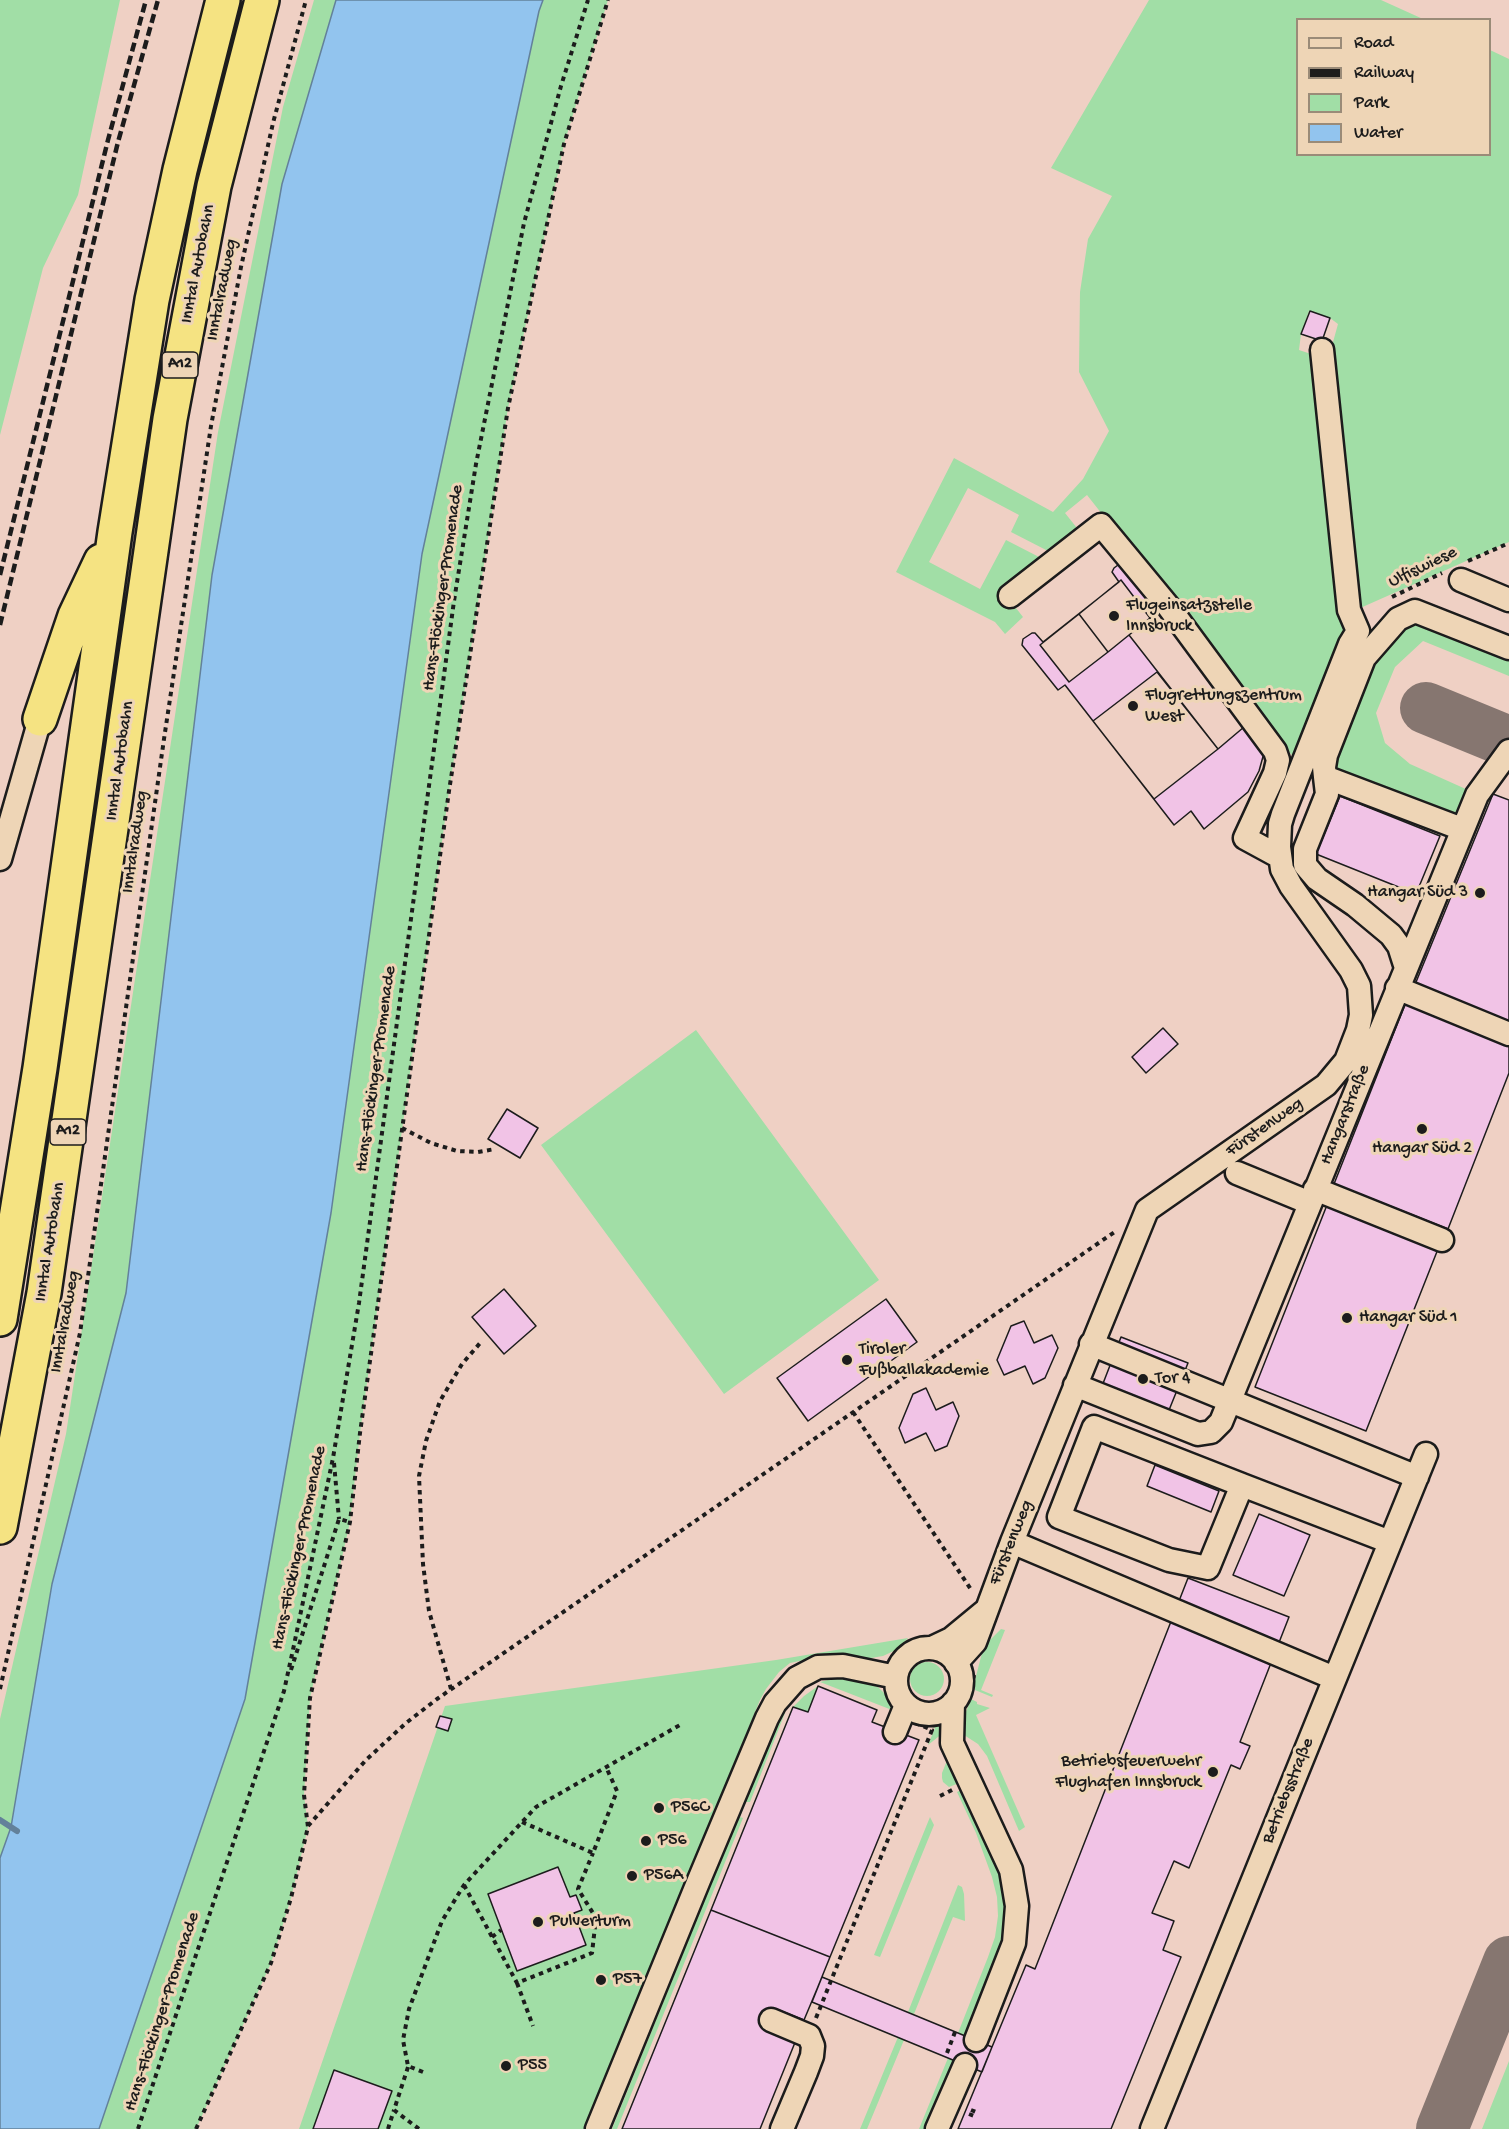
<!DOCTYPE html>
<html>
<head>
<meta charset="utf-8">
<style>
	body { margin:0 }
	#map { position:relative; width:1509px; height:2129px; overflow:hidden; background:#efd0c4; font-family:"Gochi Hand",sans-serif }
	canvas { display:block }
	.legend { position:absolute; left:1296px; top:18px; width:195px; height:138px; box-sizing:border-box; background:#eed5b6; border:2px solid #9a8b78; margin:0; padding:8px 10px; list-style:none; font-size:18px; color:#1c1c1c }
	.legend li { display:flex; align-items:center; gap:12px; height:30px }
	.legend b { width:30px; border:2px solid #9a8b78 }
</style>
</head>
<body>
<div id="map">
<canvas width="1509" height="2129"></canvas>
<ul class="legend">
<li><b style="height:8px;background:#eed5b6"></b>Road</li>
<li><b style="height:8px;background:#1c1c1c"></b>Railway</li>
<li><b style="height:16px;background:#a1dea6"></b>Park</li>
<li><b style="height:16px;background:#92c4ee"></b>Water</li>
</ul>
</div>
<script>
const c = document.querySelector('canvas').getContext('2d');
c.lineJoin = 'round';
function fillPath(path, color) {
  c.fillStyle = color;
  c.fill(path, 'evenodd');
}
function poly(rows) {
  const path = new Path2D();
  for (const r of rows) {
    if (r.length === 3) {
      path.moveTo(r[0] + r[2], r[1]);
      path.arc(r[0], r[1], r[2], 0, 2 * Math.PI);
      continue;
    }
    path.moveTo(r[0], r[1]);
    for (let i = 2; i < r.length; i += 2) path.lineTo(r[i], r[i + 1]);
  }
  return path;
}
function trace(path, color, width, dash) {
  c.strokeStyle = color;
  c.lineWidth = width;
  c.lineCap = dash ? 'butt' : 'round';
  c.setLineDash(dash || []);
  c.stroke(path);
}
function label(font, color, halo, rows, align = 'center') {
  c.font = font + ' "Gochi Hand",sans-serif';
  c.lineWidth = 6;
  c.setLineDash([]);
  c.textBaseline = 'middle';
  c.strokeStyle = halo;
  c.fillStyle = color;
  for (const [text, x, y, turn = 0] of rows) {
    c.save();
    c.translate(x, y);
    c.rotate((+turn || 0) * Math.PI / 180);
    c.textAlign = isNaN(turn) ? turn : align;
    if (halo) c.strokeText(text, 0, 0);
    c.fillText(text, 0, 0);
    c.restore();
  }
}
fillPath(poly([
	[0,0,120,0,78,195,43,268,0,435],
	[314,0,336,0,282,184,212,575,126,1293,52,1584,11,1827,0,1858,0,1719,66,1434,218,432,283,107],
	[543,0,608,0,564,144,508,408,449,791,360,1433,350,1522,310,1698,304,1795,308,1827,291,1898,271,1963,196,2129,99,2129,245,1699,331,1213,422,554,539,11],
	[1149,0,1381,0,1423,19,1298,20,1298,154,1490,154,1490,50,1509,59,1509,542,1358,609,1330,353,1338,324,1330,318,1309,311,1301,334,1299,350,1317,356,1345,612,1346,645,1298,763,1087,495,1065,513,1077,528,1048,551,1011,532,1019,515,968,488,929,562,980,589,1006,540,1041,558,1001,589,1023,617,1005,634,995,622,896,572,954,458,1053,512,1083,479,1109,431,1079,372,1080,292,1088,239,1112,196,1051,168],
	[1420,618,1509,651,1509,676,1423,641,1395,667,1376,713,1385,743,1410,764,1468,790,1455,821,1342,776,1335,764,1370,662,1402,627],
	[696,1030,879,1280,724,1394,541,1145],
	[1001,1629,1005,1630,981,1690,993,1695,992,1697,975,1690,975,1680,982,1653,990,1640],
	[908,1638,898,1649,883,1656,865,1659,818,1657,790,1663,779,1672,766,1689,760,1700,732,1768,587,2129,299,2129,445,1706,776,1660],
	[927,1679,17],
	[835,1678,854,1678,878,1687,895,1704,892,1710,820,1682],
	[818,1686,808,1712,793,1707,804,1696],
	[971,1699,977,1702,977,1704,990,1708,976,1715,1025,1827,1019,1831,987,1756,978,1744,964,1735,965,1714],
	[783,1713,785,1713,750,1802,746,1802,740,1817,743,1818,617,2129,612,2129,765,1751],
	[912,1719,928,1722,942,1720,943,1733,928,1745,935,1728],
	[948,1758,964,1781,949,1787,943,1782,942,1778,942,1773],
	[965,1788,1001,1874,1007,1910,1002,1943,967,2036,958,2033,988,1957,995,1937,998,1916,997,1897,992,1877,976,1833,957,1792],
	[930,1817,934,1825,880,1957,874,1955],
	[958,1885,962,1887,964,1894,965,1921,953,1917,914,2014,908,2012],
	[898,2037,904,2040,867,2129,860,2129],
	[948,2058,956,2061,928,2129,919,2129],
	[1509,2061,1509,2129,1482,2129]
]), '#a1dea6');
const water = poly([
	[336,0,543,0,539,11,422,554,331,1213,245,1699,99,2129,0,2129,0,1858,11,1827,52,1584,126,1293,212,575,282,184,336,0]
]);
fillPath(water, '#92c4ee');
trace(water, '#63819a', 1.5);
trace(poly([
	[0,1820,17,1831]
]), '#63819a', 6);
trace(poly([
	[1426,708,1509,742],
	[1442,2129,1509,1962]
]), '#867670', 52);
const building = poly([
	[1310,311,1330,318,1322,341,1301,334,1310,311],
	[1122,562,1162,609,1129,635,1218,749,1244,727,1264,753,1259,771,1248,792,1204,829,1191,811,1174,825,1065,685,1058,690,1022,645,1023,639,1032,633,1035,633,1043,642,1119,582,1112,572,1114,568,1122,562],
	[1121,580,1150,618,1108,652,1079,614,1121,580],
	[1079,614,1108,652,1069,682,1040,645,1079,614],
	[1157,672,1218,749,1154,799,1093,721,1157,672],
	[1493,794,1509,800,1509,1023,1414,987,1493,794],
	[1340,796,1440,836,1416,894,1316,854,1340,796],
	[1406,1002,1509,1043,1509,1073,1448,1229,1334,1184,1406,1002],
	[1163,1028,1178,1044,1146,1073,1132,1057,1163,1028],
	[507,1109,538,1128,520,1158,488,1139,507,1109],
	[1327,1205,1438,1249,1366,1431,1255,1387,1327,1205],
	[504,1289,536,1326,504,1354,472,1317,504,1289],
	[886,1299,917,1342,808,1421,777,1378,886,1299],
	[1024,1321,1034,1343,1052,1335,1058,1348,1045,1378,1033,1384,1025,1366,1004,1375,997,1360,1011,1326,1024,1321],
	[1121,1337,1188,1363,1163,1425,1097,1399,1121,1337],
	[926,1388,936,1410,953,1402,959,1416,947,1446,935,1451,926,1433,905,1443,899,1428,913,1394,926,1388],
	[1155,1465,1219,1491,1211,1512,1147,1486,1155,1465],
	[1259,1514,1310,1535,1284,1596,1233,1575,1259,1514],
	[1188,1578,1289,1617,1240,1742,1250,1746,1240,1769,1231,1765,1189,1868,1174,1861,1152,1913,1174,1921,1163,1950,1181,1957,1111,2129,958,2129,1026,1965,1035,1969,1188,1578],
	[818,1686,877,1710,872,1722,919,1740,830,1957,711,1910,793,1707,808,1712,818,1686],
	[440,1716,452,1719,448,1731,436,1727,440,1716],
	[558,1867,570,1897,576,1895,582,1910,574,1913,586,1945,517,1971,488,1894,558,1867],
	[711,1910,830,1957,817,1989,804,2020,776,2009,767,2029,796,2040,760,2129,622,2129,711,1910],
	[822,1977,992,2047,982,2072,812,2002,822,1977],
	[334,2070,392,2091,378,2129,313,2129,334,2070]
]);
fillPath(building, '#f1c3e6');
trace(building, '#1c1c1c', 1.5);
const minor = poly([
	[1461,580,1509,600],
	[1010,596,1101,525,1168,606,1275,751,1278,760,1275,773,1245,838,1280,857],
	[1325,777,1324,767,1326,755,1364,658,1398,619,1415,611,1509,648],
	[0,859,40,719],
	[1406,968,1399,946,1391,935,1355,905,1317,879,1305,865,1305,849,1327,794,1325,777,1462,829],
	[1397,988,1509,1034],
	[1237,1173,1310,1203],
	[1315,1189,1442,1240],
	[1091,1344,1417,1477],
	[1075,1385,1198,1434,1211,1432,1221,1422,1477,795,1509,751],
	[1242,1485,1094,1427,1059,1517,1169,1560,1208,1568,1242,1485,1390,1542],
	[1012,1542,1334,1678],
	[932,1648,951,1639,985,1611],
	[929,1681,33],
	[956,1663,975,1642,1012,1542,1147,1210,1326,1085,1346,1061,1358,1030,1361,1015,1359,986,1351,970,1291,886,1282,869,1279,847,1280,824,1283,814,1350,644,1358,631,1349,610,1322,350],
	[953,1703,952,1743,1011,1870,1017,1906,1014,1943,976,2040],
	[895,1732,906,1705],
	[771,2020,809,2036,813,2046,812,2056,806,2072,782,2129],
	[597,2129,699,1880,767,1718,775,1703,797,1678,818,1667,843,1666,896,1677],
	[937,2129,965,2065],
	[1152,2129,1426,1454]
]);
const highway = poly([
	[40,719,75,616,101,561],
	[0,1319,40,1068,115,532,152,300,180,170,223,0],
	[0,1527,44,1293,170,419,214,186,262,0]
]);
trace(minor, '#1c1c1c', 27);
trace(highway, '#1c1c1c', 38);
trace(poly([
	[1468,561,1509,543],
	[1392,597,1442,573],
	[402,1128,431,1143,457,1151,478,1152,495,1149],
	[853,1412,972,1591],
	[334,1463,339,1519],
	[291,1670,339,1519,350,1522],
	[972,1687,974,1675],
	[0,1689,80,1333,164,739,211,426,241,267,273,123,306,0],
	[451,1689,429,1611,423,1564,419,1476,426,1441,440,1401,462,1364,481,1342],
	[940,1796,954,1789],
	[522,1822,593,1853,617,1791,606,1767],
	[308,1826,366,1760,406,1723,437,1699,1116,1231],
	[464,1885,517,1983,592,1953,596,1918,578,1889,593,1853],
	[492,1937,501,1930],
	[517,1983,533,2026],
	[816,2018,932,1730,918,1724],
	[947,2053,955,2032],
	[408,2067,394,2110,419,2129],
	[423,2072,408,2066,403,2040,409,2009,442,1921,464,1885,536,1807,680,1725],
	[971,2110,976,2112],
	[969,2114,974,2116],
	[138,2129,284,1691,294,1645,333,1458,359,1303,454,601,476,464,524,223,561,86,588,0],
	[196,2129,271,1963,291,1898,308,1827,304,1795,310,1698,350,1522,360,1433,449,791,508,408,564,144,608,0],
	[388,2129,394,2110]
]), '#1c1c1c', 4, [4.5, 4.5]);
trace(minor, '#eed5b6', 22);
trace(highway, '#f5e382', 33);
trace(poly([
	[0,575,108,140,146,0],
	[0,625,118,142,158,0]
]), '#1c1c1c', 4.5, [9, 4.5]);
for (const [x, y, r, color] of [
	[1114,616,6,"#1c1c1c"],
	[1133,706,6,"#1c1c1c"],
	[1480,893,6,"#1c1c1c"],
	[1422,1129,6,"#1c1c1c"],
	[1347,1318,6,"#1c1c1c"],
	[847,1360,6,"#1c1c1c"],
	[1143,1379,6,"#1c1c1c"],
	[1213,1772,6,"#1c1c1c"],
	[659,1808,6,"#1c1c1c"],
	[646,1841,6,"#1c1c1c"],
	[632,1876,6,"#1c1c1c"],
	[538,1922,6,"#1c1c1c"],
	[601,1980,6,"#1c1c1c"],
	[506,2066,6,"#1c1c1c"]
]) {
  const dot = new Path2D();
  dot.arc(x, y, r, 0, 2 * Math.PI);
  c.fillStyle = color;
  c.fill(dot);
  trace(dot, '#eed5b6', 2);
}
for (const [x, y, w] of [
	[180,365,36],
	[68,1132,36]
]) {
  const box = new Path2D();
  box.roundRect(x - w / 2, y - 13, w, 26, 4.5);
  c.fillStyle = '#eed5b6';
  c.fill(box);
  trace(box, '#1c1c1c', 1.5);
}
label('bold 16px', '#1c1c1c', null, [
	["A12",180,365],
	["A12",68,1132]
]);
label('18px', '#1c1c1c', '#eed5b6', [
	["Inntal Autobahn",199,264,-79],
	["Inntalradweg",223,290,-79],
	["Ulfiswiese",1423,568,-26],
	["Hans-Flöckinger-Promenade",444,588,-82],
	["Inntal Autobahn",121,761,-82],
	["Inntalradweg",136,842,-82],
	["Hans-Flöckinger-Promenade",377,1069,-82],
	["Hangarstraße",1346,1115,-68],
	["Fürstenweg",1265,1128,-35],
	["Inntal Autobahn",51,1242,-81],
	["Inntalradweg",66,1322,-80],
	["Fürstenweg",1012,1543,-68],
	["Hans-Flöckinger-Promenade",300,1548,-78],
	["Betriebsstraße",1289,1791,-68],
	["Hans-Flöckinger-Promenade",163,2012,-72]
]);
label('18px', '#1c1c1c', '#eed5b6', [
	["Flugeinsatzstelle",1126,606],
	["Innsbruck",1126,627],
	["Flugrettungszentrum",1145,696],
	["West",1145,717],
	["Hangar Süd 3",1468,893,"right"],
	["Hangar Süd 2",1422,1149,"center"],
	["Hangar Süd 1",1359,1318],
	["Tiroler",859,1350],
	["Fußballakademie",859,1371],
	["Tor 4",1155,1379],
	["Betriebsfeuerwehr",1201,1762,"right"],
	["Flughafen Innsbruck",1201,1783,"right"],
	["P56C",671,1808],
	["P56",658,1841],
	["P56A",644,1876],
	["Pulverturm",550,1922],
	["P57",613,1980],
	["P55",518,2066]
], 'left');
</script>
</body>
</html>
